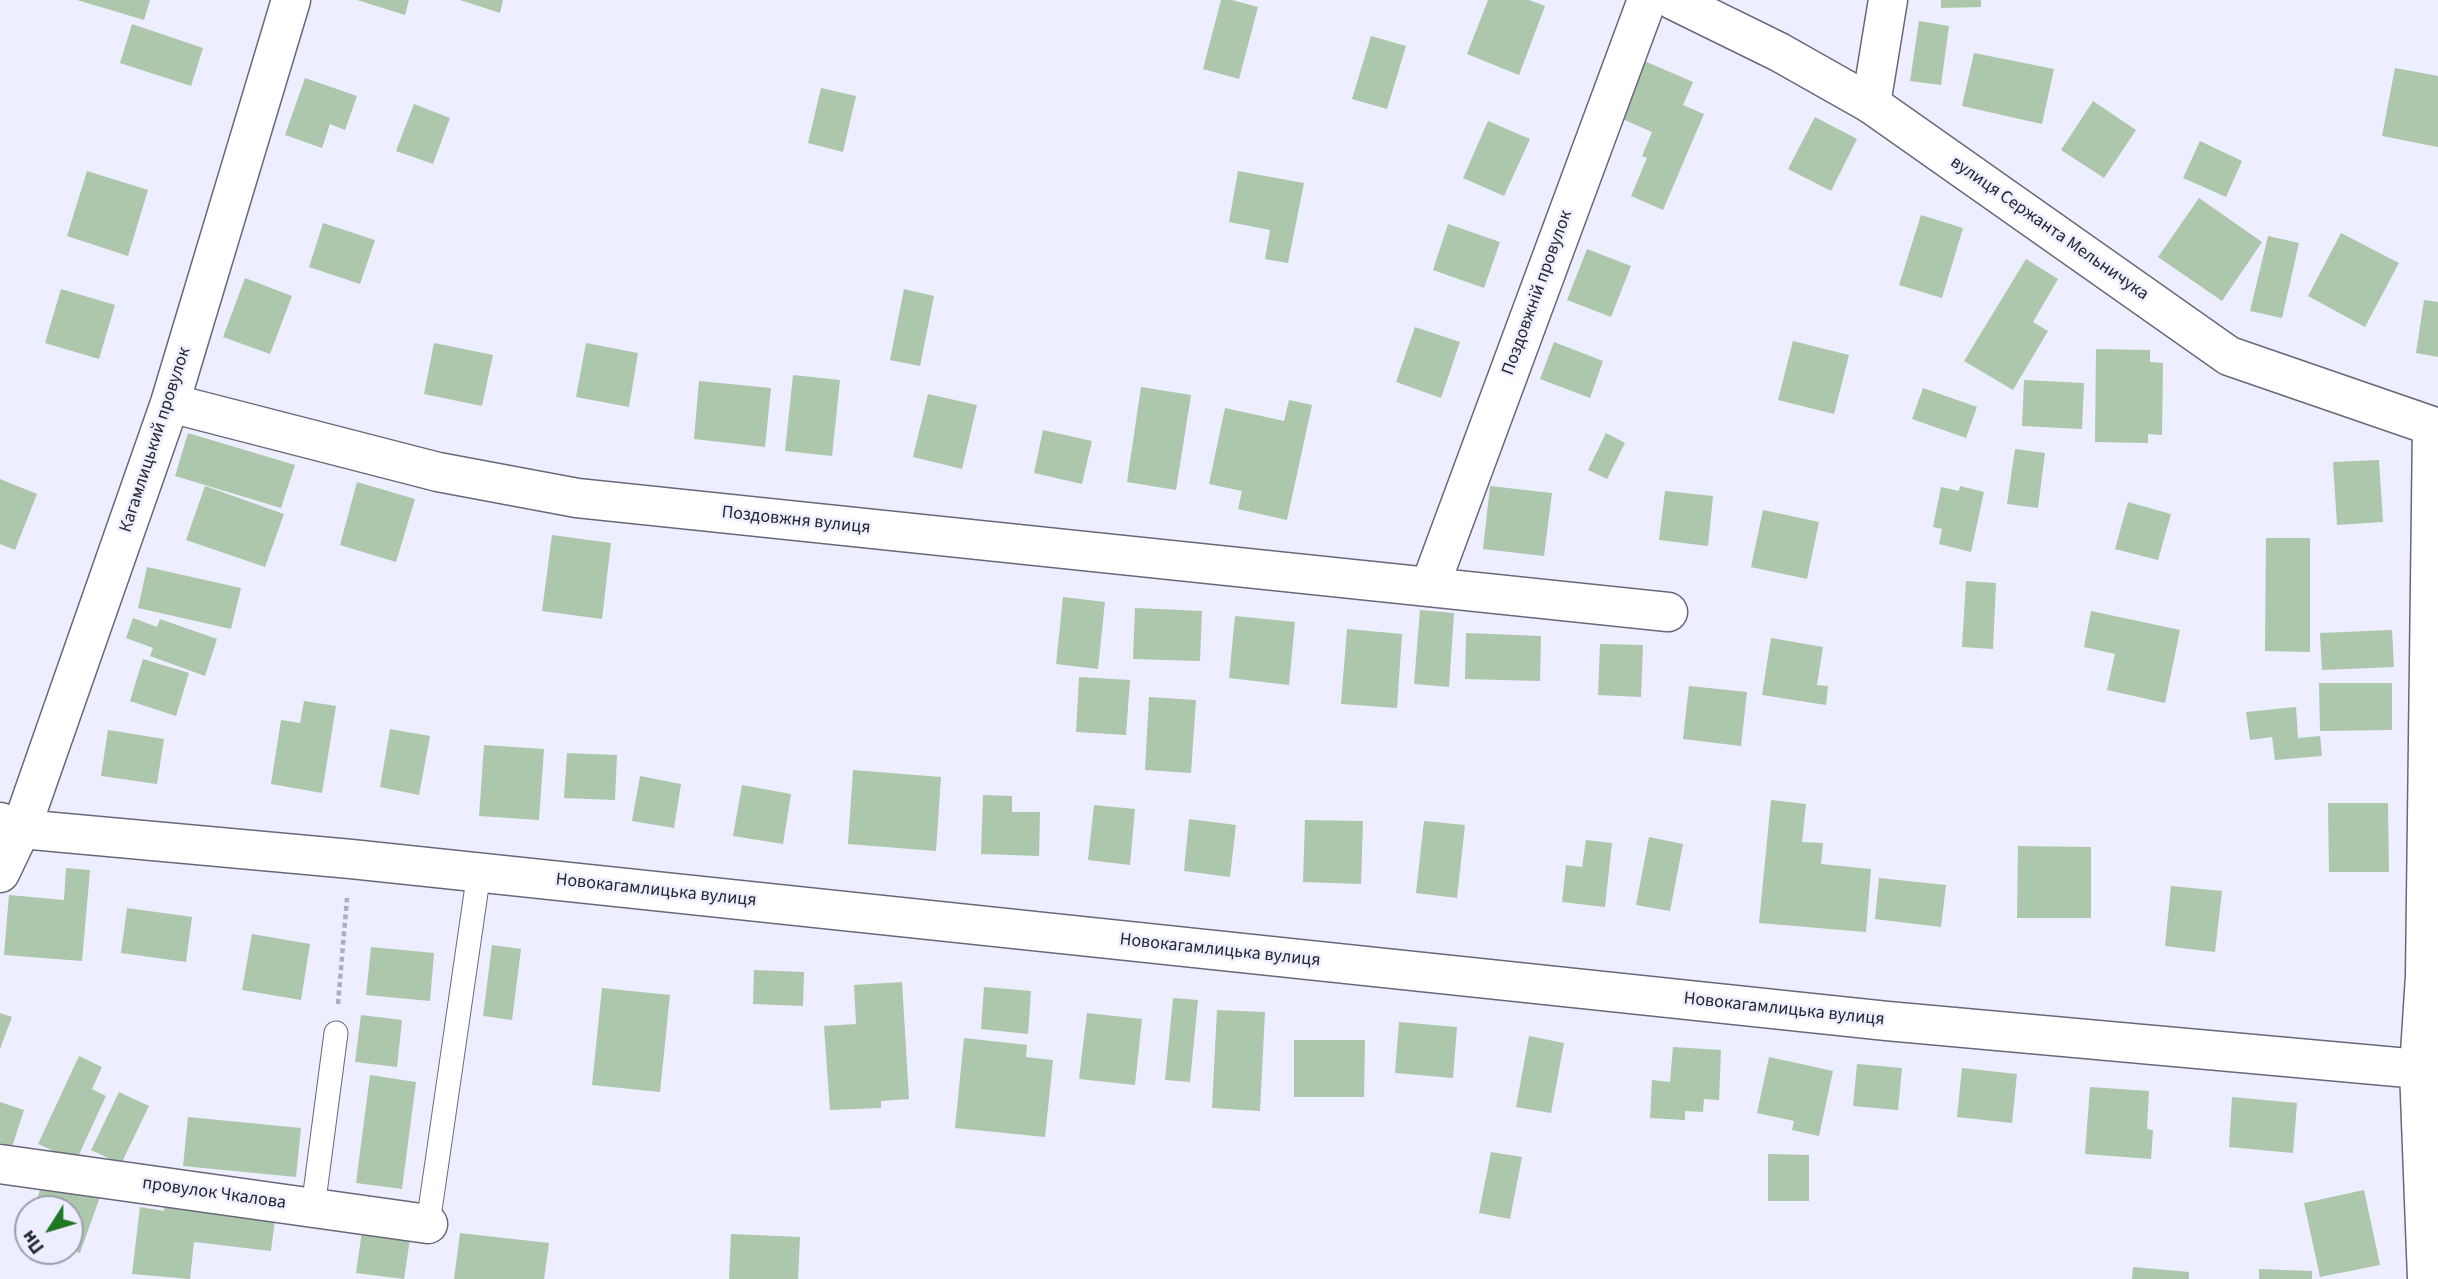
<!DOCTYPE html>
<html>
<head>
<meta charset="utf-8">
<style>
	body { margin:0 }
	#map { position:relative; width:2438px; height:1279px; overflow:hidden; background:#edeeff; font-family:"Source Sans 3",sans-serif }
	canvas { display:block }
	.north { position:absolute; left:14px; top:1195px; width:70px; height:70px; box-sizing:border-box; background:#edeeff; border:2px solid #9e9eac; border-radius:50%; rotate:233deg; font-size:19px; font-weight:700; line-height:28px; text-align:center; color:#27272f }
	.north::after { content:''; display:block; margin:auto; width:24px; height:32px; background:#1d7725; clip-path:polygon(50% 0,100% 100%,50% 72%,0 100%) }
</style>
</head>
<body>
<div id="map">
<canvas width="2438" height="1279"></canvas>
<div class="north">Пн</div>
</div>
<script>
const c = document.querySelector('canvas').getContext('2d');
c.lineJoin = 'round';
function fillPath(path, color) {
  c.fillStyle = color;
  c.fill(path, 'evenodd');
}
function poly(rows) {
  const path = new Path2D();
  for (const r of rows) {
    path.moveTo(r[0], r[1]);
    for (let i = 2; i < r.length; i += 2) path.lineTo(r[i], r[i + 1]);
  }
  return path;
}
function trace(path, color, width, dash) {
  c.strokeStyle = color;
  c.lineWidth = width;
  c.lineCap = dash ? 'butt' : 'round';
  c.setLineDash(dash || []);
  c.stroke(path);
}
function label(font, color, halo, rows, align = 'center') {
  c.font = font + ' "Source Sans 3",sans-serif';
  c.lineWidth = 5;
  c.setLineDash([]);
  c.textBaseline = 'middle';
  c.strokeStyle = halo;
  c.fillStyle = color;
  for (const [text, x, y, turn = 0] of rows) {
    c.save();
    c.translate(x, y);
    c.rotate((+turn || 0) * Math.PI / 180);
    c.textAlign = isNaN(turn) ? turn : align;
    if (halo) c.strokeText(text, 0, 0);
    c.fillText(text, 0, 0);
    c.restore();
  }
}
fillPath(poly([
	[77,0,150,0,144,20],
	[357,0,409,0,405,15],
	[460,0,503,0,500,13],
	[1221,0,1232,0,1258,7,1239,79,1203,69],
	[1488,0,1529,0,1545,6,1519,75,1467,54],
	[1941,0,1981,0,1981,7,1941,8],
	[1919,21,1949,26,1941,85,1910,81],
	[132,24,203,48,191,86,120,63],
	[1371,36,1406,46,1387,109,1352,99],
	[1974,53,2054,69,2042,124,1962,106],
	[1642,60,1693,82,1683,105,1704,114,1663,210,1631,196,1647,158,1642,156,1652,132,1618,117],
	[2395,68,2438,76,2438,147,2382,136],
	[305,78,357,96,345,130,330,124,322,148,285,135],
	[821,88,856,96,843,152,808,143],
	[2093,101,2136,130,2104,178,2061,150],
	[414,104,450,118,433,164,396,151],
	[1815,117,1857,139,1831,191,1788,169],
	[1488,121,1530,139,1504,196,1463,178],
	[2200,141,2242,161,2226,197,2183,178],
	[87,171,148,190,128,256,67,236],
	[1238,171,1304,183,1288,263,1265,259,1270,230,1229,222],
	[2199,198,2262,242,2222,301,2158,257],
	[1921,215,1963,228,1942,298,1899,285],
	[323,223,375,240,360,284,309,267],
	[1448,224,1500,242,1484,288,1433,270],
	[2341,233,2399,263,2365,327,2308,296],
	[2268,236,2299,243,2282,318,2250,311],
	[1587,249,1631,266,1611,317,1567,300],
	[2026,259,2058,279,2033,322,2048,331,2013,390,1964,361],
	[245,278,292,296,270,354,223,337],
	[61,289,115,305,99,359,45,343],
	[904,289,934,296,920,366,890,360],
	[2424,300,2438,302,2438,357,2416,353],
	[1415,327,1460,342,1441,398,1396,382],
	[1793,341,1849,355,1834,414,1778,400],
	[1554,342,1603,361,1590,398,1540,379],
	[434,343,493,355,482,406,424,394],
	[586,343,638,353,629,407,576,397],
	[2096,349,2150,350,2150,362,2163,363,2162,435,2148,434,2148,443,2095,442],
	[793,375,840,380,832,456,785,451],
	[2024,380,2084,383,2082,429,2022,426],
	[699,381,771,388,765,447,694,439],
	[1141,387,1191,395,1176,490,1127,482],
	[1923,388,1977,407,1966,438,1912,419],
	[928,394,977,405,962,469,913,457],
	[1289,400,1312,405,1287,520,1238,509,1242,491,1209,484,1225,408,1284,421],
	[1043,430,1092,441,1082,484,1034,473],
	[188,433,295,465,281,508,175,476],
	[1606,433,1625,443,1607,479,1588,470],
	[2015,449,2045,453,2038,508,2007,504],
	[2379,460,2383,522,2337,525,2333,462],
	[0,479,37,494,15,550,0,544],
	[357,482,415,499,396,562,340,545],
	[205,486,284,514,265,567,186,540],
	[1490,486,1552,493,1544,556,1483,549],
	[1960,486,1984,492,1971,552,1939,544,1942,529,1933,527,1941,487,1959,491],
	[1665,491,1713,496,1708,546,1659,540],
	[2128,502,2171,514,2158,560,2115,549],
	[1763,510,1819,522,1807,579,1751,567],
	[552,535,611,543,602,619,542,611],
	[2266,538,2310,538,2310,652,2265,651],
	[147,567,241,588,231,629,138,608],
	[1966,581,1996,583,1993,649,1962,647],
	[1063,597,1105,602,1098,669,1056,664],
	[1135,608,1202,611,1200,661,1133,659],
	[1420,610,1454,613,1449,687,1414,684],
	[2091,611,2180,630,2165,703,2107,690,2115,654,2084,647],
	[1235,616,1295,622,1289,685,1229,678],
	[133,618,157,627,160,619,217,639,205,676,150,656,153,648,126,638],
	[1347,629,1402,634,1397,708,1341,704],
	[2392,630,2394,667,2322,670,2320,633],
	[1466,633,1541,636,1540,681,1465,679],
	[1771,638,1823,647,1817,685,1828,686,1826,705,1762,695],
	[1600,644,1643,645,1641,697,1598,695],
	[143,659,189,673,176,716,130,701],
	[1079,677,1130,680,1126,735,1076,732],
	[2319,683,2392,683,2392,730,2320,731],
	[1689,686,1747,692,1741,746,1683,739],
	[1149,697,1196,700,1191,773,1145,770],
	[304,701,336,706,322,793,271,784,281,720,300,723],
	[2296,707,2298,738,2320,736,2322,756,2275,760,2272,737,2250,740,2246,712],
	[390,729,430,736,419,795,380,787],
	[108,730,164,739,157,784,101,776],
	[484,745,544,749,539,820,479,816],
	[567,753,617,755,615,800,564,798],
	[853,770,941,777,936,851,848,844],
	[640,776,681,784,674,828,632,821],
	[742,785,791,794,783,844,733,836],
	[983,795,1012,796,1012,812,1040,812,1039,856,981,854],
	[1771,800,1806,804,1802,842,1823,843,1821,864,1871,869,1866,932,1759,923],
	[2328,803,2388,803,2389,872,2329,872],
	[1094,805,1135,809,1130,865,1088,860],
	[1189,819,1236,825,1230,877,1184,871],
	[1305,820,1363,821,1361,884,1303,882],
	[1424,821,1465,825,1457,898,1416,893],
	[1649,837,1683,844,1670,911,1636,905],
	[1586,840,1612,843,1605,907,1562,902,1566,865,1582,867],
	[2018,846,2091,847,2091,918,2017,918],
	[66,868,90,870,82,961,4,955,9,895,64,900],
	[1879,878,1946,885,1941,927,1875,919],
	[2171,886,2222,891,2215,952,2165,946],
	[127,908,192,917,186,962,121,953],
	[252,934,310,944,301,1000,242,990],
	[492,945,521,949,512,1020,483,1016],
	[371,947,434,953,430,1001,366,995],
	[754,970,804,972,803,1006,753,1004],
	[902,982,909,1099,881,1101,881,1108,830,1110,824,1026,856,1024,854,985],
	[984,987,1031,991,1028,1034,981,1029],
	[602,988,670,995,660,1092,592,1085],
	[1173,998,1198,1000,1190,1082,1165,1080],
	[1217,1010,1265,1012,1260,1111,1212,1108],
	[0,1013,12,1017,0,1049],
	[1087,1013,1142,1019,1135,1085,1079,1079],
	[361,1015,402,1020,397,1067,355,1062],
	[1399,1022,1457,1027,1453,1078,1395,1073],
	[1529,1036,1564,1043,1551,1113,1516,1107],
	[964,1038,1027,1045,1026,1057,1053,1060,1045,1137,955,1128],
	[1294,1040,1365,1040,1364,1097,1294,1097],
	[1673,1047,1721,1050,1719,1100,1704,1099,1703,1112,1685,1111,1685,1120,1650,1118,1652,1080,1670,1082],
	[79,1056,102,1067,92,1089,106,1096,76,1161,38,1144],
	[1769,1057,1833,1071,1819,1136,1792,1130,1794,1121,1757,1113],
	[1857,1064,1902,1068,1898,1110,1853,1106],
	[1962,1068,2017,1074,2012,1123,1957,1117],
	[370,1075,416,1082,402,1189,356,1183],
	[2090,1087,2149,1091,2147,1129,2153,1130,2151,1159,2085,1154],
	[119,1092,149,1106,121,1164,91,1150],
	[2232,1097,2297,1103,2293,1153,2229,1147],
	[0,1102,24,1110,12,1147,0,1143],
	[188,1117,301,1128,296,1177,183,1166],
	[1491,1152,1522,1157,1510,1219,1479,1213],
	[1768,1154,1809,1155,1809,1201,1768,1201],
	[46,1174,101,1194,80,1253,70,1250,70,1209,33,1209],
	[2364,1190,2380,1265,2320,1277,2304,1203],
	[166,1191,277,1204,271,1251,194,1242,190,1279,132,1274,140,1207,164,1211],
	[363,1224,411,1232,404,1279,356,1273],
	[460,1233,549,1243,544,1279,454,1279],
	[731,1234,800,1237,798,1279,729,1279],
	[2133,1267,2189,1272,2189,1279,2132,1279],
	[2259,1269,2312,1271,2312,1279,2259,1279]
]), '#acc7ab');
const lane = poly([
	[313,1208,336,1033],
	[428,1224,479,872]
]);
const street = poly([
	[1871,104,1888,0],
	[170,403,438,472,577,498,1668,612],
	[1430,586,1647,0],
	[0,822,21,829,351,859,1887,1021,2419,1069],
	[0,873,21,829,170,403,291,0],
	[0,1164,428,1224],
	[2427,1279,2419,1069,2425,976,2432,427]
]);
const secondary = poly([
	[1673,0,1779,52,1871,104,2229,356,2438,428]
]);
trace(lane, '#68687a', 25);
trace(street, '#68687a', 41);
trace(secondary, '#68687a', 41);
trace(poly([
	[338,1004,347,898]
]), '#aeafbd', 4.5, [5, 3.5]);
trace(lane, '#fff', 23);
trace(street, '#fff', 38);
trace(secondary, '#fff', 38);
label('18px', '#27272f', '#edeeff', [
	["вулиця Сержанта Мельничука",2049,229,35],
	["Поздовжній провулок",1538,293,-70],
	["Кагамлицький провулок",156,440,-72],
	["Поздовжня вулиця",796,521,6],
	["Новокагамлицька вулиця",656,891,6],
	["Новокагамлицька вулиця",1220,951,6],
	["Новокагамлицька вулиця",1784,1010,6],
	["провулок Чкалова",214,1194,8]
]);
</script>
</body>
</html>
